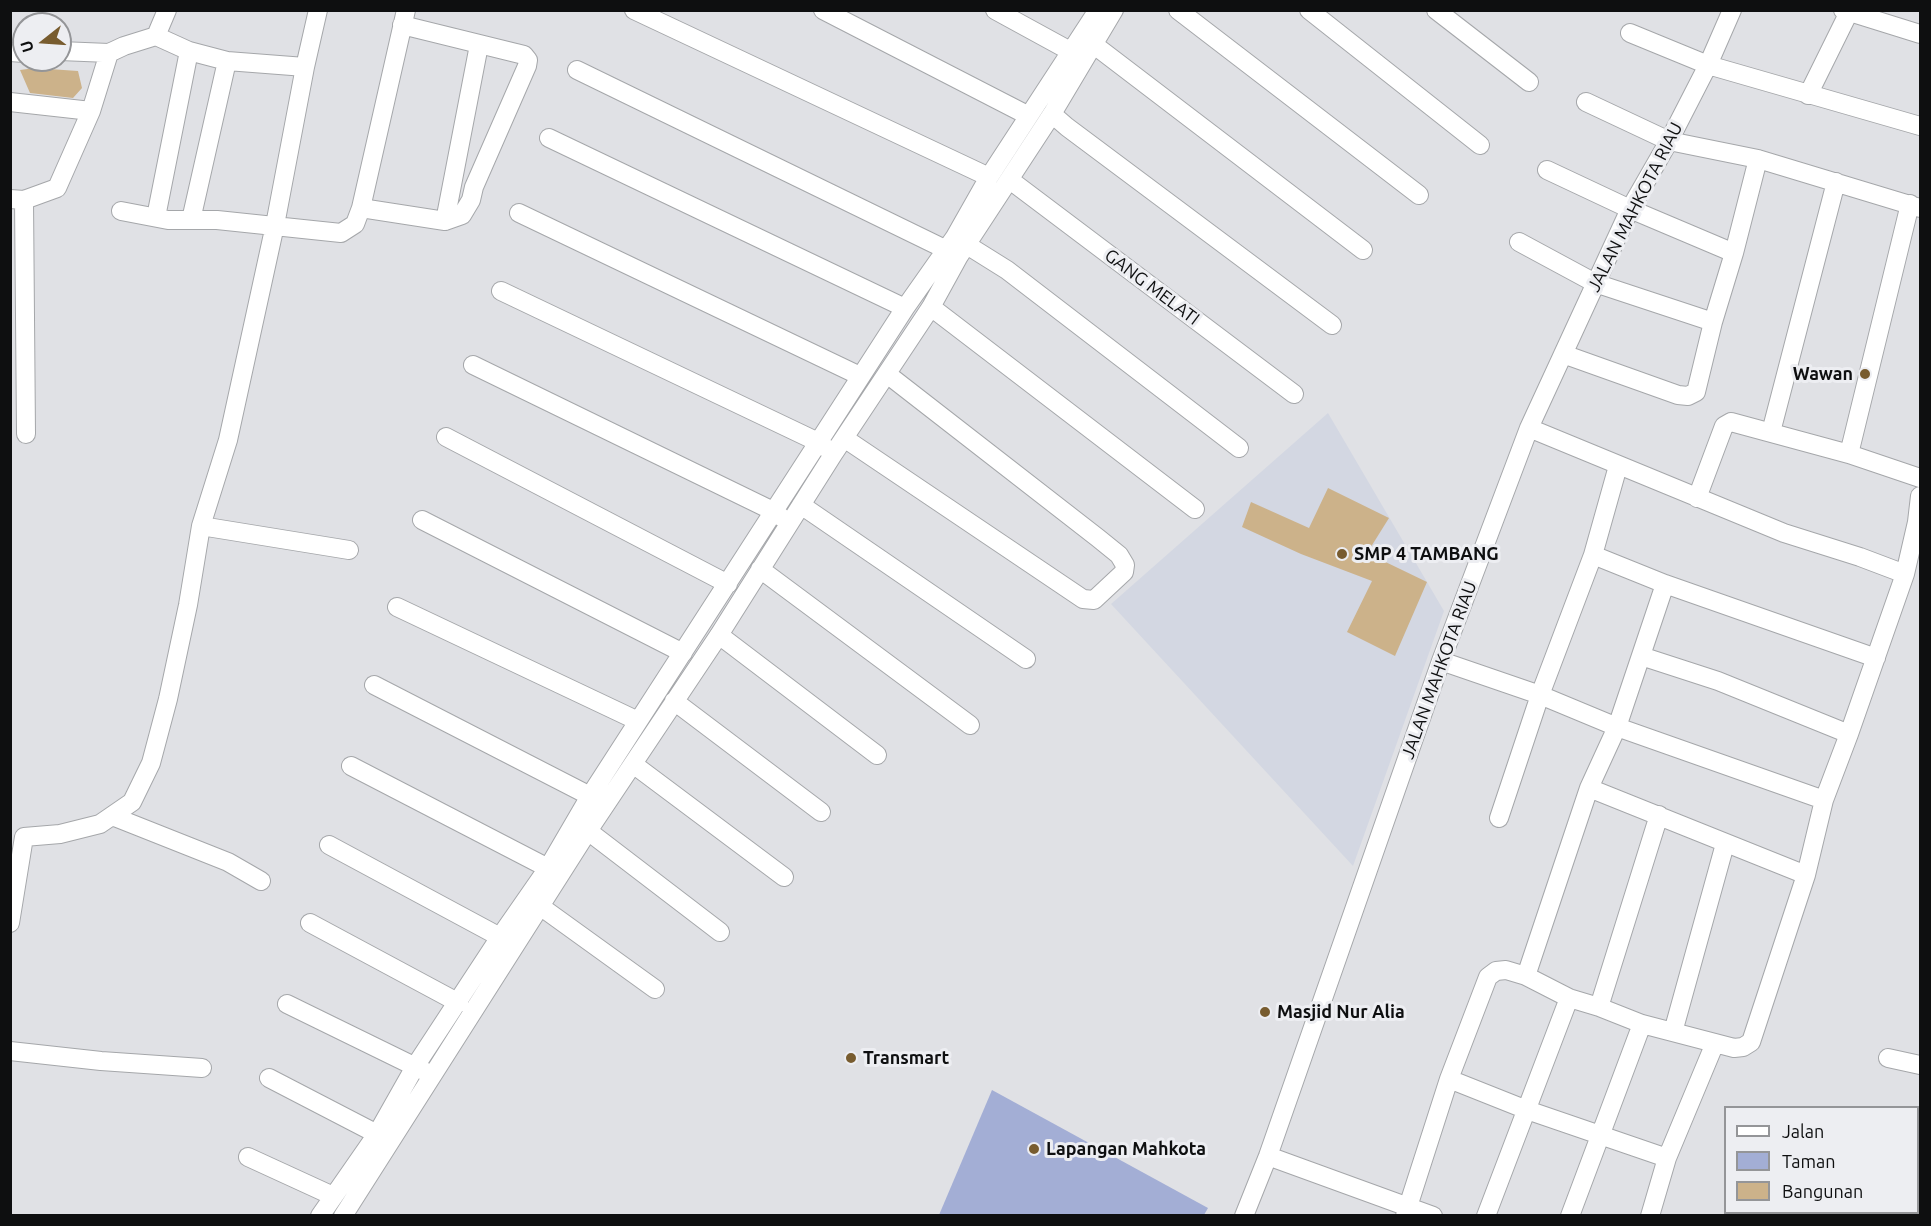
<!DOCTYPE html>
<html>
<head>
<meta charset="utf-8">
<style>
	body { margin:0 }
	#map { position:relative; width:1931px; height:1226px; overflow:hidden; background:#e0e1e5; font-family:Ubuntu,sans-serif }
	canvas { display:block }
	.frame { position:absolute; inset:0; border:12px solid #0e0f10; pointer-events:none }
	.legend { position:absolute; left:1724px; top:1106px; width:195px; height:108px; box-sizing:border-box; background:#edeef2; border:2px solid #949598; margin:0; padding:8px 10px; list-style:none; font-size:18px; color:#0e0f10 }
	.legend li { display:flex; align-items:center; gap:12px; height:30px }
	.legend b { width:30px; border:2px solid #949598 }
	.north { position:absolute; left:12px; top:12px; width:60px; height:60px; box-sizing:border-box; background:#edeef2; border:2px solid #949598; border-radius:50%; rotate:253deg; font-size:16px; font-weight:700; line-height:24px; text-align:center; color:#0e0f10 }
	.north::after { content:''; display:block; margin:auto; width:21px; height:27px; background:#785c2f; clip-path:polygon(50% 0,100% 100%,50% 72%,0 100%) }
</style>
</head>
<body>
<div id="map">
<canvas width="1931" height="1226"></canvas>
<div class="frame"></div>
<ul class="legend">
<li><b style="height:8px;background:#fff"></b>Jalan</li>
<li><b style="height:16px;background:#a3aed5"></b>Taman</li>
<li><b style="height:16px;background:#ccb28a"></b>Bangunan</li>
</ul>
<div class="north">U</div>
</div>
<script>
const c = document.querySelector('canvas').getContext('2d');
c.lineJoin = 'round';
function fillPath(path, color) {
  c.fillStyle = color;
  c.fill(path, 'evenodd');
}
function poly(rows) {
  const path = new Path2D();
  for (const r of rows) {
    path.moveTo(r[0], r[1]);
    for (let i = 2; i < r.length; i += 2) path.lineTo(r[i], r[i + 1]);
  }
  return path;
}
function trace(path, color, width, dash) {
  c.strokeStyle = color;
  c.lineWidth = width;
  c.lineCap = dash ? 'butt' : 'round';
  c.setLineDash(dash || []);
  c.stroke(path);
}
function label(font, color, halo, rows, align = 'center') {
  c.font = font + ' Ubuntu,sans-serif';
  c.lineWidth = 6;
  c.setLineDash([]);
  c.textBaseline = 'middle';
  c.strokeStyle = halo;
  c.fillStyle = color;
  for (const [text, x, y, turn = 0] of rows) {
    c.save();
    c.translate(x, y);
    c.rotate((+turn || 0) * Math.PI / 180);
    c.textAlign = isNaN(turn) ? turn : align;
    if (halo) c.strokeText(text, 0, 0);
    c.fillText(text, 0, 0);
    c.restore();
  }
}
fillPath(poly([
	[1328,413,1444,611,1353,866,1111,604]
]), '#d3d7e2');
fillPath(poly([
	[992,1090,1208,1208,1204,1215,939,1215]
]), '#a3aed5');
fillPath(poly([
	[35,68,78,71,82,88,73,98,30,93,20,70],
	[1328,488,1389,518,1369,550,1373,552,1371,555,1427,582,1395,656,1347,632,1372,581,1301,554,1242,527,1251,502,1309,528]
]), '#ccb28a');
const minor = poly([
	[634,10,989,177],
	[823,10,1029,116],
	[995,10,1081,57],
	[1178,10,1419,195],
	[1309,10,1480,145],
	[1436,10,1529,82],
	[1843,10,1920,34],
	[1630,33,1708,65,1920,126],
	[156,36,189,51,227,61,305,67],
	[1093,44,1363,250],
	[60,51,109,53],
	[10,52,24,53],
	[577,70,955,254],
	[1808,95,1850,10],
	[10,102,91,111],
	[1586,102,1669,141,1758,159,1920,208],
	[1052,114,1067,127,1332,325],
	[549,138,905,308],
	[1547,170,1630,209,1734,253],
	[1010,180,1294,394],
	[10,199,24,200,57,188,91,111,109,53,124,46,156,36,167,10],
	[24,200,26,434],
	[361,208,445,221,462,215,471,200,474,187,527,66,528,60,524,55,402,25],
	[121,211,168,220,217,220,341,233,355,224,361,208,406,10],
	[519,213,860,376],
	[156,217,189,51],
	[191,220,227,61],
	[445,221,479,45],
	[959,240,1007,270,1239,448],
	[1519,242,1595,283,1713,322],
	[501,291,818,442,826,448],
	[931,307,1195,509],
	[1563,354,1678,395,1688,396,1696,392,1713,322,1734,253,1758,159],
	[473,365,773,511,781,517],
	[1529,428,1784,533,1860,557,1905,574],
	[1771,432,1836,182],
	[446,437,728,584],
	[844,438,1083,599,1094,600,1124,572,1125,565,1119,555,1098,538,887,374],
	[1849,454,1910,204],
	[1697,498,1724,426,1731,422,1849,454,1920,478],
	[801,505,1026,659],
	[422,520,683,653],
	[201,526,349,550],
	[1593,555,1618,466],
	[760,569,970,725],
	[397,607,638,721],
	[719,635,877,755],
	[1641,656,1718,681,1849,734],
	[1441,661,1540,695,1617,727,1824,800],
	[374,685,590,796],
	[674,701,821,812],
	[633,764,784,877],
	[351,766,548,868],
	[1589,788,1806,875],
	[112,816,228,862,261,881],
	[1499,818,1540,695,1593,555,1665,584,1876,658],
	[588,831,720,932],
	[329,845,500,937],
	[533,901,655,989],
	[10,923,24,837,60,834,100,824,132,802,151,763,168,699,188,605,201,526,228,440,275,225,305,67,318,10],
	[310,923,459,1003],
	[1526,976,1569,998,1599,1007,1642,1024,1734,1048,1743,1047,1751,1042,1806,875,1824,800,1849,734,1905,574,1917,522,1920,496],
	[287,1004,426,1072],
	[1599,1007,1659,815],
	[1673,1032,1725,844],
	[10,1051,101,1061,202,1068],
	[1888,1058,1920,1065],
	[269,1078,377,1134],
	[1449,1079,1527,1110,1667,1158],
	[1918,1140,1920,1129],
	[1268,1156,1433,1216],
	[248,1157,333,1196],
	[1882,1212,1888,1216],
	[320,1216,377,1134,416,1065,500,937,548,868,590,796,905,308,955,237,989,177,1098,10],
	[343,1216,588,831,719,635,834,453,931,307,959,256,1052,114,1114,10],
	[1244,1216,1268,1156,1441,661,1529,428,1630,209,1669,141,1708,65,1732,10],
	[1405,1216,1449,1079,1488,977,1496,971,1506,970,1526,976,1589,788,1617,727,1665,584],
	[1486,1216,1569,998],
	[1570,1216,1642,1024],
	[1650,1216,1667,1158,1715,1043]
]);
trace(minor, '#a5a7aa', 20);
trace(minor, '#fff', 18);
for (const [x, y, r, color] of [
	[1865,374,6,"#785c2f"],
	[1342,554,6,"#785c2f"],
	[1265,1012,6,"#785c2f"],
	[851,1058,6,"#785c2f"],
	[1034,1149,6,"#785c2f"]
]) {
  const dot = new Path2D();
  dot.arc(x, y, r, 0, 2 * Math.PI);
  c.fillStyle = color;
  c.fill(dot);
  trace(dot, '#edeef2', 2);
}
label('18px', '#0e0f10', '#edeef2', [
	["JALAN MAHKOTA RIAU",1635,207,-63],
	["GANG MELATI",1152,287,37],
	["JALAN MAHKOTA RIAU",1439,670,-70]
]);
label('bold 18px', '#0e0f10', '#edeef2', [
	["Wawan",1853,374,"right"],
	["SMP 4 TAMBANG",1354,554],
	["Masjid Nur Alia",1277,1012],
	["Transmart",863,1058],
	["Lapangan Mahkota",1046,1149]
], 'left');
</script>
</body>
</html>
